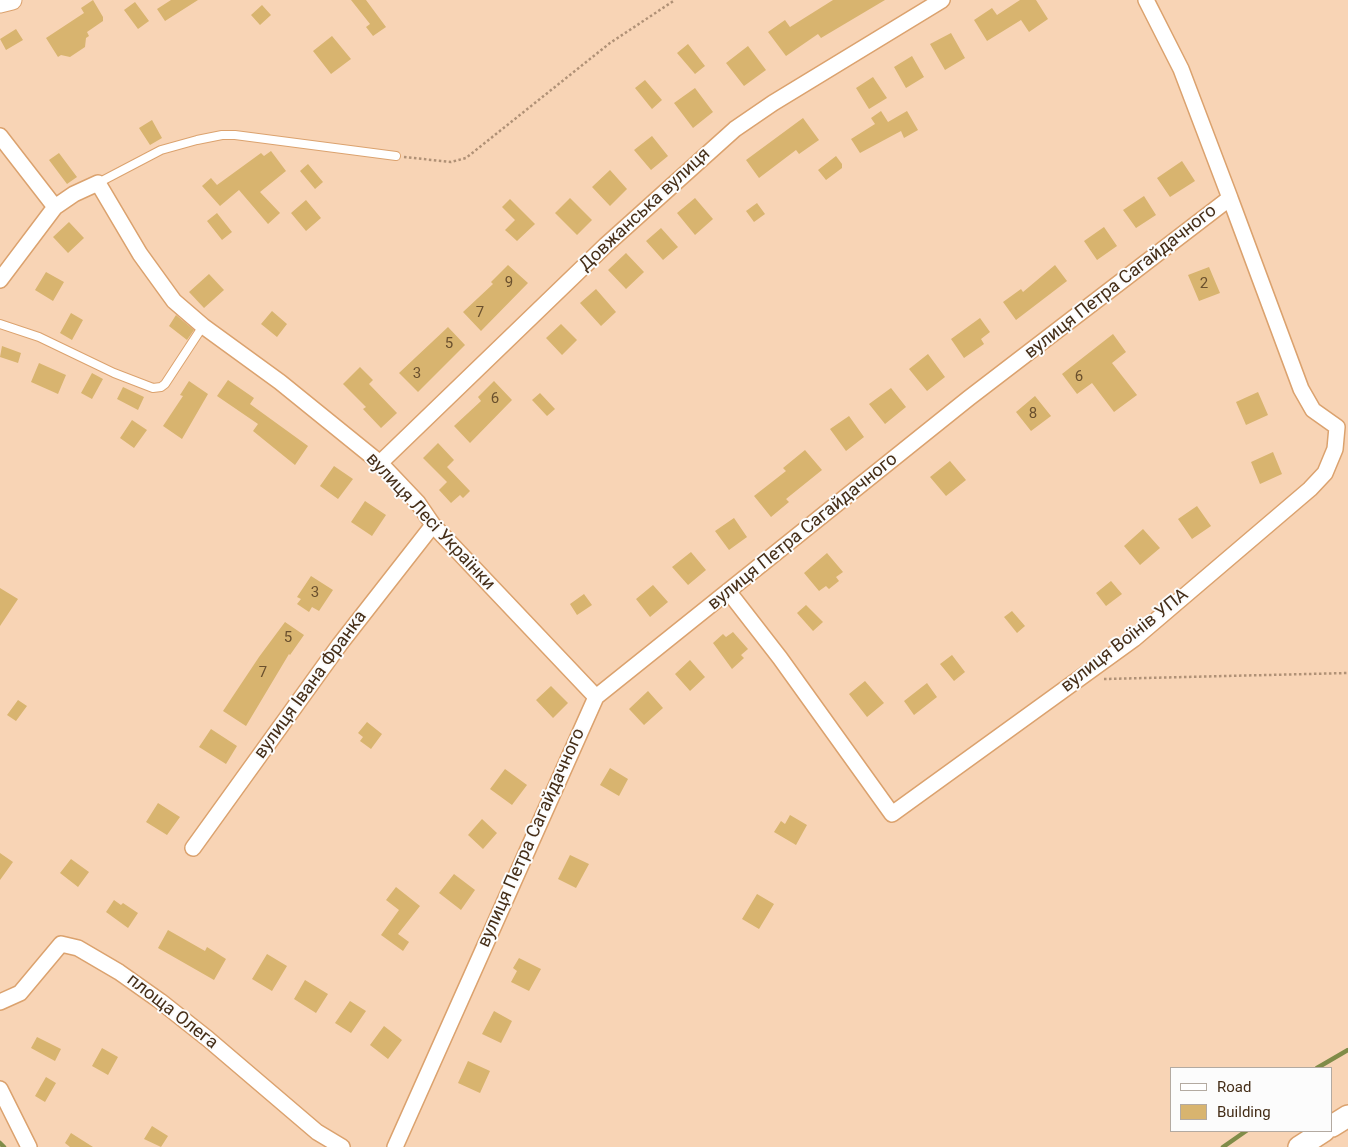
<!DOCTYPE html>
<html>
<head>
<meta charset="utf-8">
<style>
	body { margin:0 }
	#map { position:relative; width:1348px; height:1147px; overflow:hidden; background:#f8d4b5; font-family:Roboto,sans-serif }
	canvas { display:block }
	.legend { position:absolute; left:1170px; top:1067px; width:162px; height:65px; box-sizing:border-box; background:#fcfcfc; border:1px solid #b3aaa1; margin:0; padding:6px 9px; list-style:none; font-size:15px; color:#452e18 }
	.legend li { display:flex; align-items:center; gap:10px; height:25px }
	.legend b { width:25px; border:1px solid #b3aaa1 }
</style>
</head>
<body>
<div id="map">
<canvas width="1348" height="1147"></canvas>
<ul class="legend">
<li><b style="height:6px;background:#fff"></b>Road</li>
<li><b style="height:14px;background:#d8b46f"></b>Building</li>
</ul>
</div>
<script>
const c = document.querySelector('canvas').getContext('2d');
c.lineJoin = 'round';
function poly(rows) {
  const path = new Path2D();
  for (const r of rows) {
    path.moveTo(r[0], r[1]);
    for (let i = 2; i < r.length; i += 2) path.lineTo(r[i], r[i + 1]);
  }
  return path;
}
function trace(path, color, width, dash) {
  c.strokeStyle = color;
  c.lineWidth = width;
  c.lineCap = dash ? 'butt' : 'round';
  c.setLineDash(dash || []);
  c.stroke(path);
}
function fillPath(path, color) {
  c.fillStyle = color;
  c.fill(path, 'evenodd');
}
function label(font, color, halo, rows, align = 'center') {
  c.font = font + ' Roboto,sans-serif';
  c.lineWidth = 4;
  c.setLineDash([]);
  c.textBaseline = 'middle';
  c.strokeStyle = halo;
  c.fillStyle = color;
  for (const [text, x, y, turn = 0] of rows) {
    c.save();
    c.translate(x, y);
    c.rotate((+turn || 0) * Math.PI / 180);
    c.textAlign = isNaN(turn) ? turn : align;
    if (halo) c.strokeText(text, 0, 0);
    c.fillText(text, 0, 0);
    c.restore();
  }
}
trace(poly([
	[1317,1068,1348,1050],
	[0,1143,4,1147],
	[1223,1147,1246,1131]
]), '#808c48', 4.5);
fillPath(poly([
	[93,0,103,17,103,21,87,32,89,36,86,38,85,47,70,57,61,55,58,57,46,38,84,13,81,8],
	[171,0,198,0,165,21,157,9],
	[351,0,366,0,386,27,373,36,366,27,370,24],
	[833,0,885,0,821,38,818,34,786,56,768,32,785,20,790,27],
	[1020,0,1036,0,1048,19,1029,32,1021,20,987,41,974,20,992,8,997,15],
	[135,2,149,21,138,29,124,10],
	[262,5,271,15,260,25,251,15],
	[16,29,23,40,6,50,0,39],
	[951,33,965,58,945,70,930,44],
	[332,36,351,59,331,74,313,51],
	[688,44,705,66,695,74,677,53],
	[748,46,766,70,744,86,726,63],
	[912,56,924,77,906,88,894,67],
	[873,77,887,98,869,109,856,88],
	[645,80,662,100,652,109,635,88],
	[695,88,713,112,693,128,674,103],
	[881,111,888,122,907,111,918,130,904,138,901,131,860,153,851,139,875,124,871,118],
	[803,118,819,140,799,154,796,150,759,178,746,160],
	[152,120,162,138,150,145,139,128],
	[652,136,668,156,651,170,634,150],
	[271,151,286,171,260,192,280,213,268,224,239,190,220,206,202,186,211,178,217,185,261,153,264,156],
	[59,153,77,177,67,184,49,160],
	[836,156,842,164,842,168,826,180,818,170],
	[1182,161,1195,181,1170,197,1157,178],
	[308,164,323,182,315,189,300,171],
	[610,170,627,189,610,206,592,187],
	[1144,196,1156,215,1136,228,1123,210],
	[570,198,592,220,577,235,555,213],
	[695,198,713,219,695,235,677,213],
	[510,199,535,224,517,241,505,230,515,220,502,207],
	[306,200,321,218,306,231,291,213],
	[757,203,765,214,754,222,746,211],
	[217,213,232,232,222,240,207,221],
	[69,222,84,238,68,253,53,237],
	[1104,227,1117,246,1097,260,1084,241],
	[661,228,678,247,663,260,646,241],
	[626,253,644,272,626,289,608,270],
	[508,265,528,283,481,331,463,312,493,284,491,282],
	[1055,265,1067,281,1016,320,1003,302,1021,289,1023,292],
	[1209,267,1220,293,1199,301,1188,275],
	[46,272,64,282,53,301,35,290],
	[209,274,224,290,204,308,189,292],
	[596,289,616,312,601,326,580,303],
	[272,311,287,324,277,337,261,324],
	[71,313,83,320,72,340,60,333],
	[176,315,194,330,187,340,169,326],
	[980,318,990,332,981,339,984,344,964,358,951,339],
	[561,324,577,340,562,355,546,338],
	[448,327,465,345,418,392,399,373],
	[1113,334,1126,352,1112,363,1137,395,1114,412,1092,383,1077,394,1062,374],
	[2,346,21,353,18,363,0,357],
	[928,354,945,377,927,391,909,369],
	[39,363,66,375,58,394,31,382],
	[360,367,373,380,369,384,397,413,381,428,363,409,366,407,343,384],
	[92,373,103,379,92,399,81,393],
	[228,380,254,398,250,404,308,446,295,465,253,431,258,424,217,396],
	[189,381,208,394,182,439,163,426,183,396,180,395],
	[494,381,512,400,470,443,454,426,481,401,478,397],
	[123,387,144,397,138,410,117,399],
	[891,388,906,407,885,424,869,404],
	[1258,392,1268,415,1246,425,1236,402],
	[540,393,555,409,547,416,532,400],
	[1035,396,1051,416,1031,431,1016,412],
	[849,416,864,437,846,451,830,429],
	[132,420,147,430,134,448,120,438],
	[438,443,454,460,447,467,470,491,463,498,460,495,451,503,439,490,447,482,423,458],
	[805,450,822,470,786,499,789,502,771,517,754,496,786,471,783,468],
	[1273,452,1282,474,1260,484,1251,462],
	[950,461,966,480,946,496,930,477],
	[334,466,353,479,338,499,320,486],
	[365,501,386,515,372,536,351,522],
	[1197,506,1211,526,1192,539,1178,519],
	[734,518,747,537,729,550,715,531],
	[1143,529,1160,548,1140,565,1124,546],
	[691,552,706,570,688,585,672,567],
	[827,553,843,572,836,577,839,581,829,589,826,586,819,591,804,573],
	[311,576,333,590,319,611,312,607,309,612,297,604,301,599,297,597],
	[1111,581,1122,594,1106,606,1096,593],
	[653,585,668,602,650,617,636,599],
	[0,588,18,599,0,626],
	[584,594,592,605,577,615,570,604],
	[806,605,823,622,813,631,797,613],
	[1012,611,1025,626,1017,633,1004,617],
	[285,622,304,635,290,655,289,654,246,726,223,711,259,657],
	[733,632,748,649,741,655,744,658,732,669,713,643,723,634,726,637],
	[952,655,965,672,954,681,940,664],
	[690,660,705,677,690,691,675,674],
	[865,681,884,703,867,717,849,694],
	[927,683,937,697,914,715,904,701],
	[551,686,568,703,553,718,536,700],
	[648,691,663,708,644,725,629,709],
	[18,700,27,706,16,721,7,715],
	[367,722,382,734,371,749,360,741,363,737,358,733],
	[211,729,237,746,226,764,199,747],
	[610,768,628,779,619,796,600,785],
	[505,769,527,785,512,805,490,789],
	[158,803,180,817,167,835,146,822],
	[790,815,807,825,796,845,774,832,781,821,785,824],
	[482,819,497,833,483,849,468,835],
	[0,853,13,862,0,880],
	[570,855,589,864,576,888,558,879],
	[71,859,89,872,78,887,60,873],
	[454,874,475,890,461,910,439,893],
	[396,887,420,906,398,934,409,942,403,951,381,935,399,910,386,900],
	[757,894,774,904,759,929,742,919],
	[114,900,121,905,123,903,138,913,128,928,106,912],
	[168,930,205,951,207,947,226,959,214,980,158,948],
	[267,954,287,966,272,991,252,979],
	[519,958,541,969,529,991,511,982,517,971,513,968],
	[305,980,328,994,316,1013,294,999],
	[350,1001,366,1011,351,1033,335,1023],
	[494,1011,512,1021,501,1043,482,1034],
	[384,1026,402,1040,388,1059,370,1045],
	[37,1037,61,1049,55,1061,31,1048],
	[102,1048,118,1057,108,1075,92,1066],
	[468,1061,490,1071,480,1093,458,1083],
	[46,1077,56,1083,45,1102,35,1096],
	[152,1126,168,1136,161,1147,144,1139],
	[71,1133,93,1147,70,1147,65,1143]
]), '#d8b46f');
const service = poly([
	[98,183,161,150,197,140,222,135,235,135,396,156],
	[0,324,39,337,114,373,153,388,161,387,165,384,203,326]
]);
const minor = poly([
	[0,136,55,207,0,280],
	[55,207,74,194,98,183,140,254,174,301,203,326,280,382,380,463,418,503,433,525,596,697],
	[380,463,606,245,735,129,773,103,942,0],
	[728,591,780,658,892,814,1134,639,1310,489,1325,473,1335,449,1337,427,1313,410,1301,389,1230,198],
	[193,848,340,644,433,525],
	[0,1002,20,993,61,944,78,948,119,972,160,1001,208,1039,317,1132,342,1147],
	[0,1089,29,1147],
	[395,1147,596,697,969,398,1230,198,1181,69,1146,0]
]);
const tertiary = poly([
	[0,3,12,0]
]);
const secondary = poly([
	[1332,1126,1348,1116],
	[1299,1147,1324,1131]
]);
trace(service, '#dba26e', 10);
trace(minor, '#dba26e', 18);
trace(tertiary, '#dba26e', 21);
trace(secondary, '#dba26e', 24);
trace(poly([
	[404,157,451,162,466,158,610,43,675,0],
	[1104,679,1348,673]
]), '#b09176', 2.5, [2.5, 2.5]);
trace(service, '#fff', 8);
trace(minor, '#fff', 15);
trace(tertiary, '#fff', 19);
trace(secondary, '#fff', 21);
label('15px', '#6a502e', null, [
	["9",509,283],
	["2",1204,284],
	["7",480,313],
	["5",449,344],
	["3",417,374],
	["6",1079,377],
	["6",495,399],
	["8",1033,414],
	["3",315,593],
	["5",288,638],
	["7",263,673]
]);
label('18px', '#452e18', '#fcfcfc', [
	["Довжанська вулиця",645,210,-43],
	["вулиця Петра Сагайдачного",1121,282,-38],
	["вулиця Лесі Українки",430,522,47],
	["вулиця Петра Сагайдачного",803,532,-39],
	["вулиця Воїнів УПА",1125,641,-38],
	["вулиця Івана Франка",311,685,-54],
	["вулиця Петра Сагайдачного",532,838,-66],
	["площа Олега",172,1012,38]
]);
</script>
</body>
</html>
